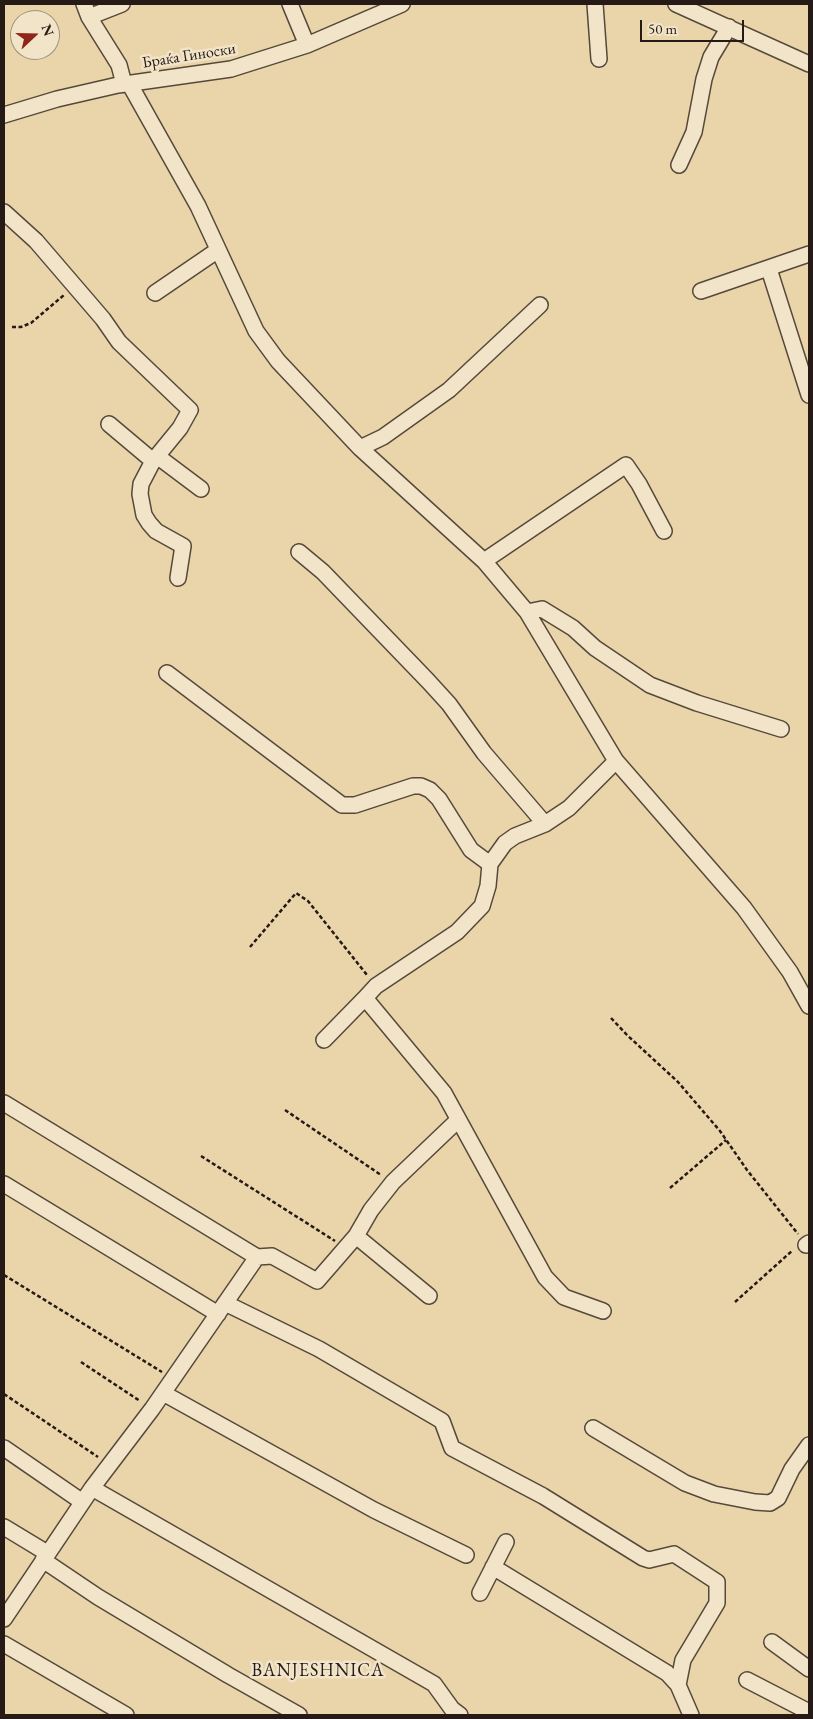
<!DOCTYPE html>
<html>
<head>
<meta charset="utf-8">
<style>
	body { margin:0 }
	#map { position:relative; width:813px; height:1719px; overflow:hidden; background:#ead5ab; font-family:"EB Garamond",serif }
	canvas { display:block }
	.frame { position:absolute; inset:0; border:5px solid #251a15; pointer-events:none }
	.north { position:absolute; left:10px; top:10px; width:50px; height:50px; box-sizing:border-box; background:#f1e4c8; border:1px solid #9f9380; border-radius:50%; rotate:69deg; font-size:14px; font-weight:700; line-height:20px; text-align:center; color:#251a15 }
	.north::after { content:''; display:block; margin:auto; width:18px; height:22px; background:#8f2418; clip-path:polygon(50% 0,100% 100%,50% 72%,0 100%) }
	.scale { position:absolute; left:640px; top:20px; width:104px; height:22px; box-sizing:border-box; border:2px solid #251a15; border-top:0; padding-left:6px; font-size:15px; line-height:18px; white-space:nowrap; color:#251a15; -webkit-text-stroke:4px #f1e4c8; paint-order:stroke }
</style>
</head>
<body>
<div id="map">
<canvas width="813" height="1719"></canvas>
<div class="frame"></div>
<div class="north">N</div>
<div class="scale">50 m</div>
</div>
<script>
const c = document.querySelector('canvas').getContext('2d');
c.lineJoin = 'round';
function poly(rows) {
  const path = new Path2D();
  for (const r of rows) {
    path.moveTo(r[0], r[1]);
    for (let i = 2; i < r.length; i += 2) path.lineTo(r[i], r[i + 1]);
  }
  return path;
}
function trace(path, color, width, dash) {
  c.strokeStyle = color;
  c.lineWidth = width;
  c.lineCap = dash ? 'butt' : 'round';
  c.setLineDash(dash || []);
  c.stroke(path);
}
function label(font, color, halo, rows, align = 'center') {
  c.font = font + ' "EB Garamond",serif';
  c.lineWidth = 5;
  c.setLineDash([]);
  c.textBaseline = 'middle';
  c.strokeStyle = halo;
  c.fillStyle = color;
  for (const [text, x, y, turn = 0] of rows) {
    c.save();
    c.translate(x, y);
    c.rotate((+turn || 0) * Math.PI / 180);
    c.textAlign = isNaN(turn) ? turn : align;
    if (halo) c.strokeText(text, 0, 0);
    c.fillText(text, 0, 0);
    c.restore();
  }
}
const minor = poly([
	[84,4,89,17,119,65,124,84],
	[290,4,307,45],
	[595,4,599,59],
	[676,4,809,64],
	[89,17,122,4],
	[129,83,198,206,256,331,278,361,360,448,484,561,527,612,616,761,744,908,790,972,809,1006],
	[4,115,57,99,118,85,231,69,307,45,402,4],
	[679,165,694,132,704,79,711,57,729,27],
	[4,212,36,241,103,319,119,342,190,410,180,428,153,461,141,484,140,494,144,515,149,523,156,531,183,546,178,578],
	[769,269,809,395],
	[701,291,809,254],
	[155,293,218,250],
	[109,424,153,461],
	[360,448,383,437,449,390,540,305],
	[157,456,201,489],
	[299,552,323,572,428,681,449,704,484,753,545,824],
	[484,561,626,465,639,484,664,531],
	[527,612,542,609,573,628,595,648,650,685,697,703,781,729],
	[167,673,342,805,355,805,413,786,421,786,430,790,439,799,471,850,490,864],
	[324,1040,365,998],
	[4,1103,257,1257],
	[4,1184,218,1314],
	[356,1236,429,1296],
	[806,1245,809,1243],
	[225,1303,319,1349,442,1421,452,1448,543,1496,643,1558,649,1560,674,1554,717,1582,717,1603,683,1660,678,1685,691,1715],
	[603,1311,564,1297,545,1277,444,1093,365,998,376,986,457,932,482,906,488,886,490,864,505,843,515,836,545,824,569,808,616,761],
	[163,1393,374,1510,466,1555],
	[593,1428,685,1483,714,1494,755,1502,770,1503,778,1498,792,1469,809,1445],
	[4,1448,81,1501],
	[92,1488,152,1409,257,1257,272,1256,317,1281,356,1236,371,1210,393,1182,458,1120],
	[4,1527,47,1553],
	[43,1560,98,1597,228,1675,299,1715],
	[493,1567,667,1673,678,1685],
	[480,1593,506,1542],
	[4,1619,92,1488,434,1684,452,1709,460,1715],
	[772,1642,809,1669],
	[4,1644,126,1715],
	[747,1680,809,1712]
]);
trace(minor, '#56493a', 18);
trace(poly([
	[12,327,21,327,31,323,64,295],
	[250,947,296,893,308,901,367,975],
	[611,1018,627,1035,678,1082,720,1131,747,1170,798,1234],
	[285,1110,381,1175],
	[201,1156,335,1241],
	[670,1188,726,1140],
	[4,1275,162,1372],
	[735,1302,793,1250],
	[81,1362,140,1401],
	[4,1394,98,1457]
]), '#251a15', 2.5, [4, 2.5]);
trace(minor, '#f1e4c8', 15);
label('16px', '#251a15', '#f1e4c8', [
	["Браќа Гиноски",189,56,-9]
]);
c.letterSpacing = '1px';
label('18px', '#251a15', '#f1e4c8', [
	["BANJESHNICA",318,1671]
]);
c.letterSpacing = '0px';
</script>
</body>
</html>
